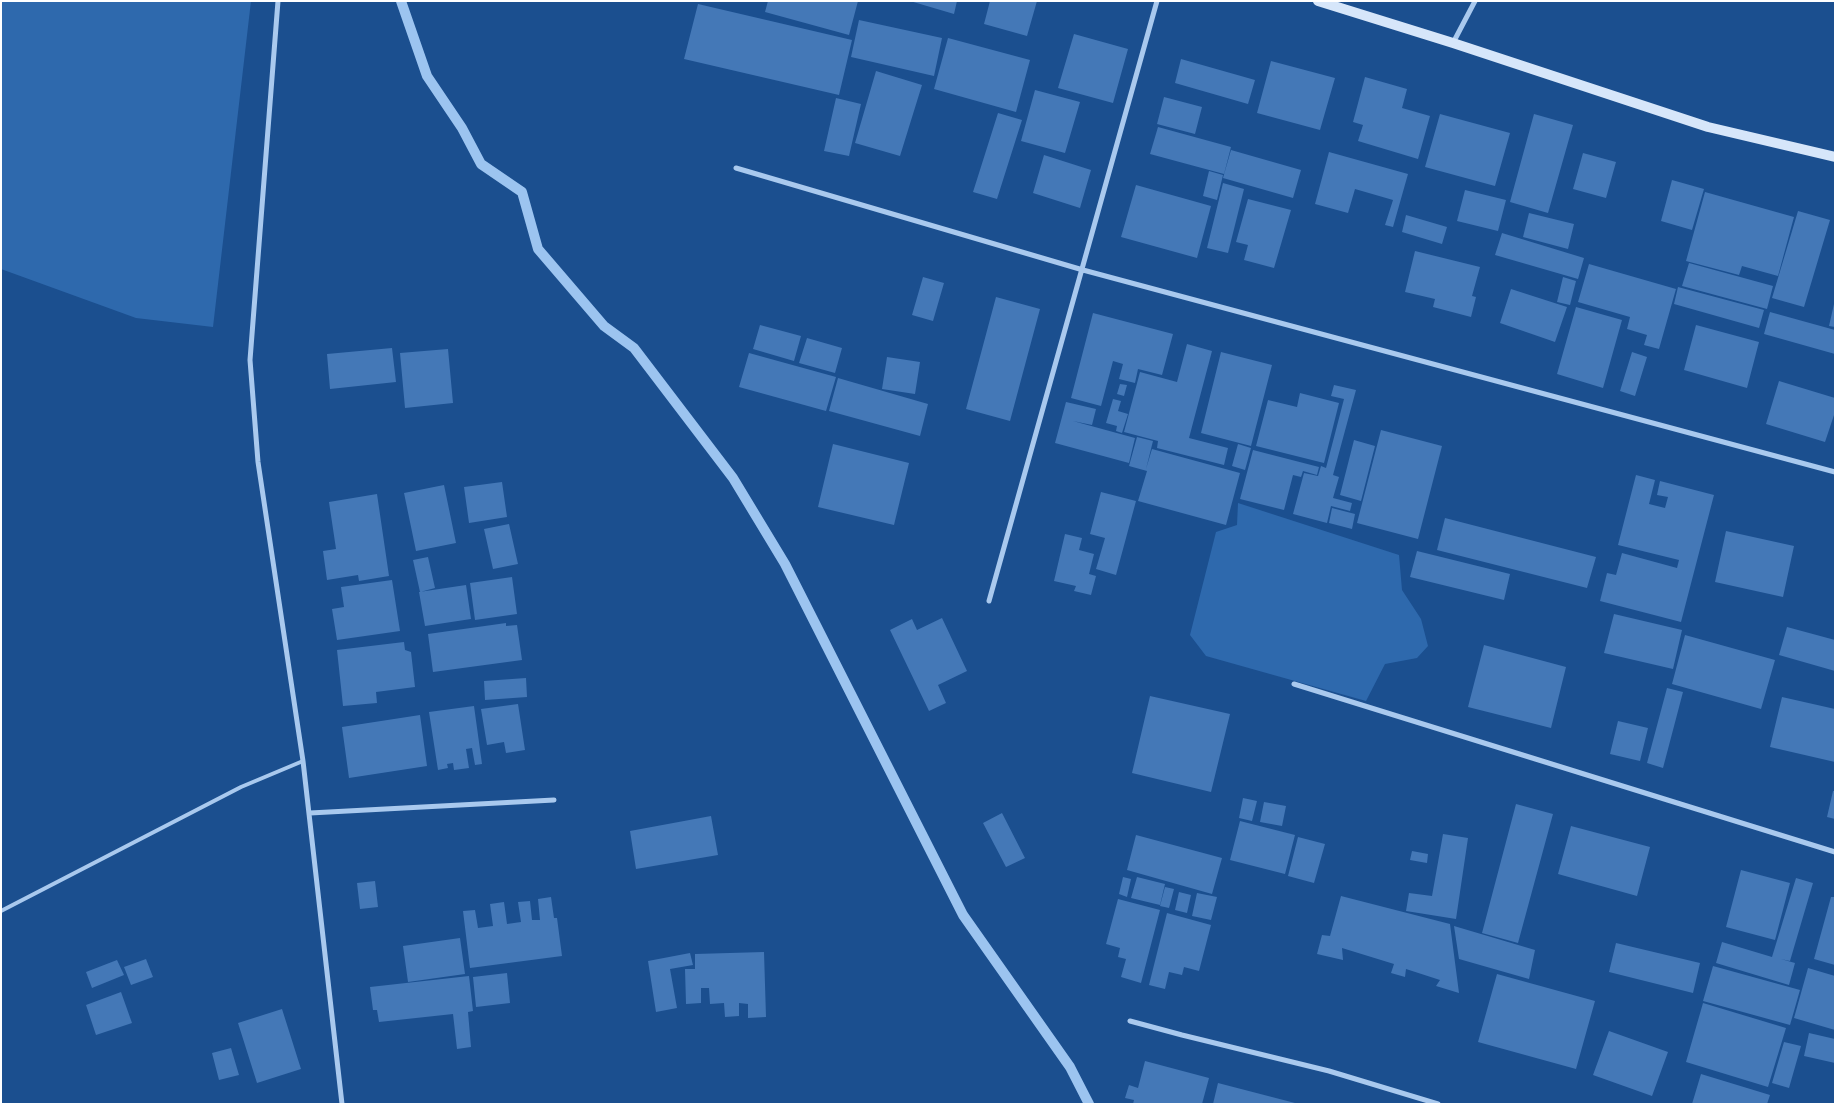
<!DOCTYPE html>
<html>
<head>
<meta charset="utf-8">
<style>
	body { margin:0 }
	#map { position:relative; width:1836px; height:1105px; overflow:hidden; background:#1b4f8f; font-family:"Archivo Narrow",sans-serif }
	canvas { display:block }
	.frame { position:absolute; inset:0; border:2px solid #fff; pointer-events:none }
</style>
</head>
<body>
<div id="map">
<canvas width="1836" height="1105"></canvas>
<div class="frame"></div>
</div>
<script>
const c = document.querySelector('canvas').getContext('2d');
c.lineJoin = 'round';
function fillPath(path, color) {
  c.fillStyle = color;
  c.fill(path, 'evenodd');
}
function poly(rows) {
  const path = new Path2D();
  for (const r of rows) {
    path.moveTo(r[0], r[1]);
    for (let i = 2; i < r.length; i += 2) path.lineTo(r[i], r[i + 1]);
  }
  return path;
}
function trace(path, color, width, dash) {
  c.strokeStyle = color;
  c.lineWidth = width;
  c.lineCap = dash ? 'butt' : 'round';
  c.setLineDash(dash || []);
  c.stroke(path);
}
fillPath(poly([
	[1,1,251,1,213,327,136,318,1,269],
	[1238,503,1399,555,1402,590,1421,619,1428,646,1417,658,1385,664,1366,701,1206,656,1190,635,1216,532,1237,525]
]), '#2e69ad');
trace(poly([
	[401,1,427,76,462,128,481,164,522,192,538,249,604,326,634,348,733,478,785,564,963,915,1070,1067,1089,1104]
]), '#9cc4f0', 10);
fillPath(poly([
	[768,1,858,1,849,35,765,12],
	[910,1,957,1,954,14],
	[990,1,1037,1,1027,36,984,24],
	[698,4,852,40,839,95,684,59],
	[859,20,942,38,934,76,851,57],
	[1074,34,1128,49,1113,103,1058,88],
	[948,38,1030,60,1016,112,934,89],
	[1181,59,1255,80,1248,104,1175,83],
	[1271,61,1335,78,1320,130,1257,113],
	[876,71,922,85,900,156,855,143],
	[1365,77,1407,89,1402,108,1430,116,1418,159,1358,141,1363,125,1353,122],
	[1035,90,1080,102,1065,153,1021,141],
	[1164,97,1202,107,1195,134,1157,124],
	[836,98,861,104,849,156,824,151],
	[998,113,1022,120,997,199,973,192],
	[1440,114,1510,133,1495,186,1425,167],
	[1534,114,1573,125,1548,213,1510,202],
	[1158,127,1231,147,1224,174,1150,154],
	[1231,150,1301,170,1293,198,1223,178],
	[1329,152,1408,174,1393,227,1385,225,1393,200,1355,189,1348,213,1315,204],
	[1583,153,1616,162,1606,198,1573,189],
	[1044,155,1091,170,1080,208,1033,193],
	[1209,171,1223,175,1217,200,1203,196],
	[1672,180,1704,189,1692,230,1661,221],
	[1223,183,1244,189,1228,253,1207,248],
	[1136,185,1211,206,1197,258,1121,237],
	[1465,190,1506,200,1498,231,1457,221],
	[1705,192,1794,217,1778,276,1742,266,1739,275,1686,261],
	[1248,199,1291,210,1274,268,1244,260,1248,245,1236,242],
	[1798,211,1830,220,1804,307,1772,298],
	[1529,213,1574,224,1568,249,1523,237],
	[1406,215,1447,227,1442,244,1402,232],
	[1502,233,1584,258,1578,279,1495,255],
	[1415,251,1480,267,1472,296,1476,297,1471,317,1433,307,1435,299,1405,292],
	[1689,263,1773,286,1767,309,1682,286],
	[1589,264,1676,289,1659,349,1644,345,1647,335,1627,329,1630,317,1578,302],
	[923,277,944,283,933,321,912,315],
	[1563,277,1576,281,1570,305,1557,302],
	[1678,287,1764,310,1759,328,1674,304],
	[1511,289,1567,307,1555,342,1500,323],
	[996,297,1040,309,1010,421,966,409],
	[1834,304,1835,304,1835,327,1829,326],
	[1576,307,1622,320,1603,388,1557,374],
	[1770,312,1835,330,1835,354,1764,334],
	[1093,313,1173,334,1162,375,1138,369,1135,383,1119,379,1123,364,1113,361,1101,406,1071,398],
	[760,325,801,336,794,361,753,349],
	[1696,325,1759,342,1747,388,1684,370],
	[807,338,842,348,835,373,799,363],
	[1187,344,1212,351,1189,438,1228,448,1224,465,1157,448,1158,441,1124,432,1140,372,1177,382],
	[392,348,396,382,330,389,327,354],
	[448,349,453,403,405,408,400,353],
	[1221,352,1272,365,1251,446,1201,433],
	[1632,352,1647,357,1635,396,1620,391],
	[749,353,836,377,826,411,739,387],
	[887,357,920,362,915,394,882,389],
	[838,378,928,404,920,436,829,411],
	[1779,381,1835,398,1835,412,1825,442,1766,424],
	[1120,384,1127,385,1124,396,1117,394],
	[1334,385,1356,390,1333,475,1339,477,1333,498,1352,503,1350,511,1331,506,1327,523,1293,514,1304,473,1318,476,1321,466,1326,468,1344,399,1331,396],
	[1300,393,1339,403,1324,463,1256,446,1268,400,1297,407],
	[1113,399,1121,401,1118,411,1128,414,1122,433,1116,431,1117,426,1106,423],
	[1066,402,1096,409,1092,425,1073,421,1135,438,1129,463,1055,443],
	[1381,430,1442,446,1418,539,1357,523],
	[1137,437,1153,441,1146,469,1152,449,1240,473,1226,525,1138,501,1147,471,1129,466],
	[1354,440,1375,446,1361,501,1340,495],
	[833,444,909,463,894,525,818,507],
	[1238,444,1251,448,1245,470,1232,466],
	[1253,450,1319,467,1317,475,1303,471,1301,477,1293,475,1284,510,1240,499],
	[1636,475,1655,480,1649,504,1665,508,1668,497,1657,495,1660,481,1714,495,1681,622,1600,601,1607,573,1616,575,1622,553,1677,568,1679,560,1618,545],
	[502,482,507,517,469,523,464,487],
	[444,485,456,543,416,551,404,493],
	[1101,492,1136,501,1116,575,1096,569,1105,538,1090,534],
	[377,494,389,576,359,581,358,575,327,580,323,551,336,549,329,502],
	[1332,508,1355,514,1352,529,1329,523],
	[1445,518,1596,557,1587,588,1437,550],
	[509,524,518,564,493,569,484,529],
	[1726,531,1794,546,1783,597,1715,582],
	[1065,534,1082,538,1079,550,1094,554,1089,574,1096,576,1091,595,1074,591,1076,586,1054,581],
	[1417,551,1510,574,1504,600,1410,577],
	[428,557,435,588,420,592,413,560],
	[512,577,517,614,475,620,470,583],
	[392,580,400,631,337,640,332,609,344,607,341,587],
	[466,585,471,619,425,626,419,592],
	[1614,614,1682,630,1673,669,1604,653],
	[942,618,967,671,938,685,946,703,929,711,890,630,912,619,917,630],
	[506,623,506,626,517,625,522,660,433,672,428,634],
	[1787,627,1835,640,1835,671,1779,655],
	[1685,635,1775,660,1761,709,1672,684],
	[404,642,405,650,411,652,415,687,376,692,377,703,343,706,337,650],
	[1484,645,1566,667,1551,728,1468,707],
	[526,678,527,697,485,700,484,681],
	[1667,688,1683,692,1663,768,1647,763],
	[1150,696,1230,714,1211,792,1132,773],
	[1782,697,1835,709,1835,762,1770,747],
	[518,704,525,750,506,753,504,742,487,745,481,709],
	[474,706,482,764,475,765,472,748,466,749,469,768,454,770,453,763,447,764,448,768,438,770,429,712],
	[420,715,427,766,349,778,342,727],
	[1618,721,1648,728,1640,761,1610,754],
	[1833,791,1835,791,1835,819,1827,817],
	[1243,798,1257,801,1252,821,1239,818],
	[1264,802,1286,806,1282,826,1260,822],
	[1516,804,1553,814,1518,943,1482,933],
	[1002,813,1025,858,1006,867,983,823],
	[711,816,718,855,636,869,630,831],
	[1240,821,1295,835,1285,874,1230,860],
	[1571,826,1650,847,1637,896,1558,874],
	[1443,834,1468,838,1456,919,1406,911,1409,893,1432,896],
	[1136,835,1222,858,1212,894,1127,870],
	[1298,837,1325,844,1314,883,1288,876],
	[1412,851,1428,854,1427,863,1410,860],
	[1741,870,1790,883,1775,940,1726,927],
	[1123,877,1131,879,1127,897,1119,894],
	[1137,877,1165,884,1160,905,1131,898],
	[1796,878,1813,883,1790,961,1781,959,1795,963,1789,985,1716,963,1722,942,1772,957],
	[375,881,378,907,360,909,357,883],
	[1165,887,1174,889,1169,908,1160,906],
	[1179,892,1191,895,1187,913,1175,910],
	[1197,893,1217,897,1211,920,1192,916],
	[1341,896,1450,924,1459,993,1436,986,1440,980,1406,969,1405,977,1391,973,1394,964,1342,948,1343,960,1317,954,1322,935,1330,936],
	[551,897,554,918,557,918,562,956,470,968,463,911,475,910,478,928,493,926,490,904,504,902,507,924,521,922,518,902,530,901,532,920,540,920,538,899],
	[1831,897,1835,897,1835,965,1814,959],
	[1118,899,1160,910,1141,983,1121,977,1126,959,1118,957,1120,948,1106,944],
	[1167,913,1211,925,1199,971,1184,967,1182,975,1169,972,1165,989,1149,985],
	[1454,926,1535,950,1529,979,1459,959],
	[460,938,465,974,408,982,403,946],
	[1616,943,1700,963,1693,993,1609,972],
	[764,952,766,1017,748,1018,748,1004,739,1003,739,1016,725,1017,724,1003,710,1004,709,988,701,988,701,1003,686,1004,685,969,695,969,695,954],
	[690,953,693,965,670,969,677,1008,656,1012,648,961],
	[146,959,153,977,131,985,124,967],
	[117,960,124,975,92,988,86,972],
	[1713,966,1800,990,1790,1025,1703,1001],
	[1808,968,1835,976,1835,1030,1794,1018],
	[507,973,510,1003,476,1007,473,977],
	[1497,974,1595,1001,1576,1069,1478,1042],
	[469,976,473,1011,468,1012,471,1047,457,1049,453,1014,379,1022,377,1010,373,1010,370,987],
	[121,992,132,1023,96,1035,86,1005],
	[1703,1003,1786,1028,1768,1087,1686,1062],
	[282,1009,301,1069,257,1083,238,1023],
	[1609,1031,1668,1052,1652,1096,1593,1075],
	[1809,1033,1835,1039,1835,1063,1804,1056],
	[1784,1042,1801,1046,1789,1088,1772,1083],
	[231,1048,239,1075,219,1080,212,1053],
	[1145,1061,1209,1078,1202,1104,1133,1104,1134,1100,1125,1098,1129,1085,1138,1088],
	[1701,1074,1770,1095,1767,1104,1692,1104],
	[1218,1083,1295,1103,1294,1104,1213,1104]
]), '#4478b7');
trace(poly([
	[1,911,241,787,303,761]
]), '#a9c9ee', 4);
trace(poly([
	[278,1,250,360,258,462,303,761,342,1104],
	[1453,43,1475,1],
	[736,168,1083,270,1835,472],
	[989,601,1157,1],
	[1294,684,1835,852],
	[310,813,554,800],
	[1130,1021,1182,1035,1329,1071,1438,1104]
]), '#a9c9ee', 5);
trace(poly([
	[1318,1,1453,43,1708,127,1835,157]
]), '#d6e6fa', 10);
</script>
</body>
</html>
